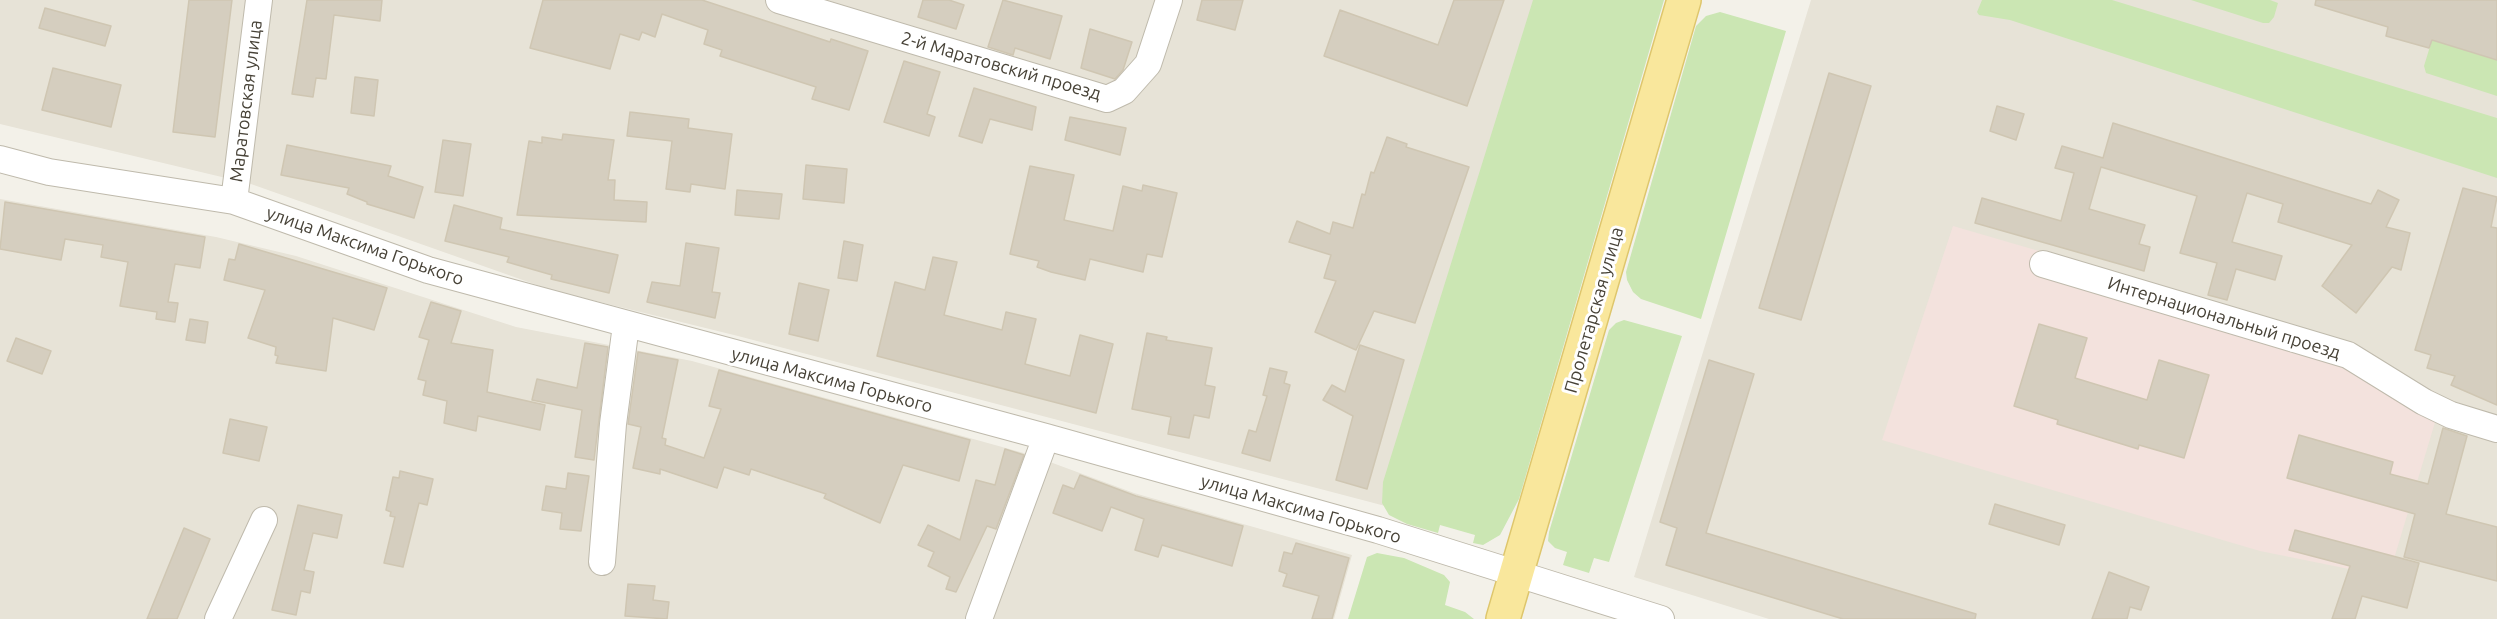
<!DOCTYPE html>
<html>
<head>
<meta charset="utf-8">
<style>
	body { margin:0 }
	canvas { display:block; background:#f3f1e9 }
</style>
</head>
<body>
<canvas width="2497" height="619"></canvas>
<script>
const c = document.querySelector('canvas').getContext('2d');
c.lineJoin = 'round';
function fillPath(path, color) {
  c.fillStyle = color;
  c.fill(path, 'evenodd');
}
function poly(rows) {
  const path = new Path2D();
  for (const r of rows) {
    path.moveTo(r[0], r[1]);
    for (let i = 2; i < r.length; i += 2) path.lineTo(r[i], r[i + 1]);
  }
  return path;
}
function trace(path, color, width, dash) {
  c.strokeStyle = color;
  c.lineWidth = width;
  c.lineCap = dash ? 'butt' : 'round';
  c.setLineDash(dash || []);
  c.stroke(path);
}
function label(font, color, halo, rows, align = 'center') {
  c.font = font + ' Ubuntu,sans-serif';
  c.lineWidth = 6;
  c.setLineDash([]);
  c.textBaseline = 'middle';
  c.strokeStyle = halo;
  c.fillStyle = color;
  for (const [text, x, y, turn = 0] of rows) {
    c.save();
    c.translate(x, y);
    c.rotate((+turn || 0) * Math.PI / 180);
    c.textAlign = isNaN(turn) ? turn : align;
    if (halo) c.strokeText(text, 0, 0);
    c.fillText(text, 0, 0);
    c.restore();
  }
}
fillPath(poly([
	[0,0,1541,0,1389,507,738,336,551,290,251,184,0,124],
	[1811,0,2497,0,2497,619,1769,619,1634,577],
	[0,199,216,237,296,256,516,327,692,361,1031,455,1134,493,1352,555,1334,619,0,619]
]), '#e7e3d7');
fillPath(poly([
	[1953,226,2324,334,2442,399,2387,582,2349,569,2260,551,1882,440]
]), '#f3e2dd');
fillPath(poly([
	[1533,0,1664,0,1519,499,1500,535,1483,545,1473,543,1475,535,1440,525,1438,533,1407,524,1389,515,1382,503,1383,482],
	[1982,0,2112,0,2497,118,2497,178,2010,20,1979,15,1977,12],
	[2191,0,2270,0,2278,3,2274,17,2269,23,2263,23],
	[1720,12,1786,31,1701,319,1641,299,1633,292,1627,280,1626,272,1696,26,1706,16],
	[2432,40,2497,60,2497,96,2426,73,2424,66],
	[1624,320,1682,336,1609,562,1594,558,1589,573,1563,565,1567,552,1555,548,1548,541,1549,532,1609,330,1616,323],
	[1377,553,1404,558,1444,575,1450,582,1445,605,1465,612,1474,619,1348,619,1367,557]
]), '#cbe6b3');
const building = poly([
	[189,0,232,0,215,137,173,132,189,0],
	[307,0,382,0,380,21,334,15,326,79,316,78,313,97,292,94,307,0],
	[543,0,702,0,830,42,831,39,868,51,849,110,812,99,816,87,720,56,722,50,704,44,708,30,662,14,655,37,642,32,639,40,620,34,610,69,530,48,543,0],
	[923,0,949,0,964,5,956,29,918,17,923,0],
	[1003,0,1062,16,1050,59,1015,48,1013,55,988,47,1003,0],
	[1202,0,1243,0,1235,30,1197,20,1202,0],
	[1454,0,1504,0,1467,106,1324,56,1340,10,1438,45,1454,0],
	[2316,0,2497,0,2497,60,2432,40,2429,48,2386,36,2388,27,2315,5,2316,0],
	[45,8,111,26,105,46,39,28,45,8],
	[1090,29,1132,42,1123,70,1115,79,1081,68,1090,29],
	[904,61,940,72,927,114,935,117,929,136,884,122,904,61],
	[53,68,121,85,111,127,42,110,53,68],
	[1829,73,1871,86,1801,320,1759,308,1829,73],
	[355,77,378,80,374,116,351,113,355,77],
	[974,88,1036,107,1032,130,990,119,982,143,959,136,974,88],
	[1997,106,2024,114,2016,140,1990,131,1997,106],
	[630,112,689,119,688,128,732,134,725,189,691,184,690,192,666,189,672,141,627,136,630,112],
	[1070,117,1126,128,1120,155,1065,140,1070,117],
	[2113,123,2371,204,2378,190,2399,200,2386,227,2410,233,2401,270,2392,267,2356,313,2322,286,2352,245,2278,222,2283,204,2247,193,2232,242,2282,256,2275,280,2236,269,2227,300,2208,295,2217,263,2180,253,2197,196,2101,167,2089,209,2145,225,2139,244,2150,247,2144,271,1975,223,1982,198,2061,221,2074,173,2055,168,2062,146,2103,158,2113,123],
	[563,134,614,140,608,180,615,180,614,200,647,202,646,222,517,215,529,141,542,143,542,137,562,140,563,134],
	[1387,137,1407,144,1406,147,1469,167,1415,323,1374,311,1356,350,1315,332,1336,281,1324,278,1331,255,1289,242,1297,221,1330,234,1333,222,1353,228,1362,194,1365,195,1371,172,1374,173,1387,137],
	[443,140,471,144,463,196,435,192,443,140],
	[287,145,391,166,388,176,423,187,414,218,367,204,367,202,347,194,349,188,281,175,287,145],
	[806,165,847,169,844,203,803,199,806,165],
	[1030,166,1074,175,1064,220,1113,231,1123,186,1142,191,1143,185,1177,193,1162,257,1147,254,1143,272,1090,259,1085,280,1051,272,1037,267,1039,261,1010,254,1030,166],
	[2463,188,2497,197,2491,227,2497,228,2497,405,2451,385,2455,376,2427,368,2431,355,2415,350,2463,188],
	[737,190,782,194,779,219,735,215,737,190],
	[5,202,205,237,200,268,175,264,168,302,178,303,175,322,156,319,157,312,120,306,128,262,101,257,103,245,65,239,61,260,0,249,5,202],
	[454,205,502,218,500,229,618,255,609,293,551,279,552,275,507,262,509,257,445,241,454,205],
	[844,241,863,245,857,281,838,278,844,241],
	[686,243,719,248,712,292,720,293,715,318,647,302,652,282,680,286,686,243],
	[239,244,387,288,374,330,333,318,326,371,276,363,278,356,275,355,276,347,248,338,265,290,224,280,229,259,235,260,239,244],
	[933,257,957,262,944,315,1002,330,1006,312,1036,319,1025,364,1070,376,1080,335,1113,344,1096,413,877,356,895,282,925,290,933,257],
	[799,283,829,290,818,341,789,334,799,283],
	[431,302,461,311,451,343,493,350,487,392,545,405,540,430,478,416,476,431,444,423,447,401,423,395,426,381,418,379,429,340,419,337,431,302],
	[190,319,208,322,205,343,186,340,190,319],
	[2039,324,2087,338,2075,378,2147,400,2159,360,2209,375,2184,458,2139,445,2138,449,2057,424,2058,420,2014,406,2039,324],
	[1147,333,1167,337,1166,340,1212,348,1205,385,1215,387,1209,418,1194,415,1189,438,1168,434,1171,417,1132,409,1147,333],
	[16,338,51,351,42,374,7,361,16,338],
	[585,343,608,347,594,460,575,457,582,410,532,400,537,379,577,388,585,343],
	[1360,345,1404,360,1367,489,1336,480,1353,416,1323,400,1332,385,1345,392,1360,345],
	[638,352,678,360,662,438,666,439,665,445,704,458,721,409,709,406,719,370,970,440,959,481,903,465,880,523,824,498,826,494,751,469,749,475,724,467,717,488,660,469,660,474,633,468,641,427,628,424,638,352],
	[1709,360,1754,374,1706,533,1976,614,1975,619,1843,619,1666,565,1677,528,1660,522,1709,360],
	[1270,368,1287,372,1284,383,1290,385,1270,461,1242,453,1249,430,1256,432,1267,396,1263,395,1270,368],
	[230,419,267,427,259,461,223,453,230,419],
	[2443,428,2467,436,2446,514,2497,527,2497,581,2404,557,2415,514,2287,478,2299,435,2393,462,2390,474,2428,484,2443,428],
	[1005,449,1024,455,996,529,987,526,956,592,946,589,950,577,928,566,934,552,918,545,928,525,960,540,976,480,995,485,1005,449],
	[400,471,433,479,427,505,419,503,403,567,384,563,395,517,390,516,391,512,386,510,393,477,399,478,400,471],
	[568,473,589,476,581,531,560,529,562,513,542,510,546,486,566,489,568,473],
	[1080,475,1136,496,1243,526,1232,566,1162,545,1158,557,1135,550,1144,519,1111,507,1102,531,1053,513,1063,485,1074,489,1080,475],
	[1995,504,2065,525,2059,545,1989,524,1995,504],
	[298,505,342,515,337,538,313,533,304,570,314,572,310,593,301,591,296,615,272,610,298,505],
	[184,528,210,539,177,619,147,619,184,528],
	[2295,530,2419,563,2407,608,2362,596,2355,619,2332,619,2350,566,2289,550,2295,530],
	[1296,543,1349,558,1332,619,1312,619,1319,596,1283,586,1287,574,1279,571,1284,552,1292,554,1296,543],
	[2109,572,2149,587,2141,610,2130,607,2127,619,2092,619,2109,572],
	[628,584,655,586,653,600,669,602,667,619,625,616,628,584]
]);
fillPath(building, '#d5cebf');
trace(building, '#cfc6b2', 1.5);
const street = poly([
	[779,0,1107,99,1124,91,1148,64,1169,0],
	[0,159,49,172,234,201,428,270,1046,437,1378,530,1661,619],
	[234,201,259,0],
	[2043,264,2348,355,2424,402,2451,415,2497,429],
	[602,562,613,424,626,325],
	[218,619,264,520],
	[979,619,1046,437]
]);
const primary = poly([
	[1503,619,1684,0]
]);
trace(street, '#bfbaac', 28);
trace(primary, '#dec66c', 36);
trace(street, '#fff', 26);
trace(primary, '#f9e79c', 33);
label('18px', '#474237', '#fff', [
	["2-й Маратовский проезд",1001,66,16],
	["Маратовская улица",246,101,-83],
	["улица Максима Горького",365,246,19],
	["Пролетарская улица",1594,310,-74],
	["Интернациональный проезд",2224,318,17],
	["улица Максима Горького",832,380,15],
	["улица Максима Горького",1301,509,16]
]);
</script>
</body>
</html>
